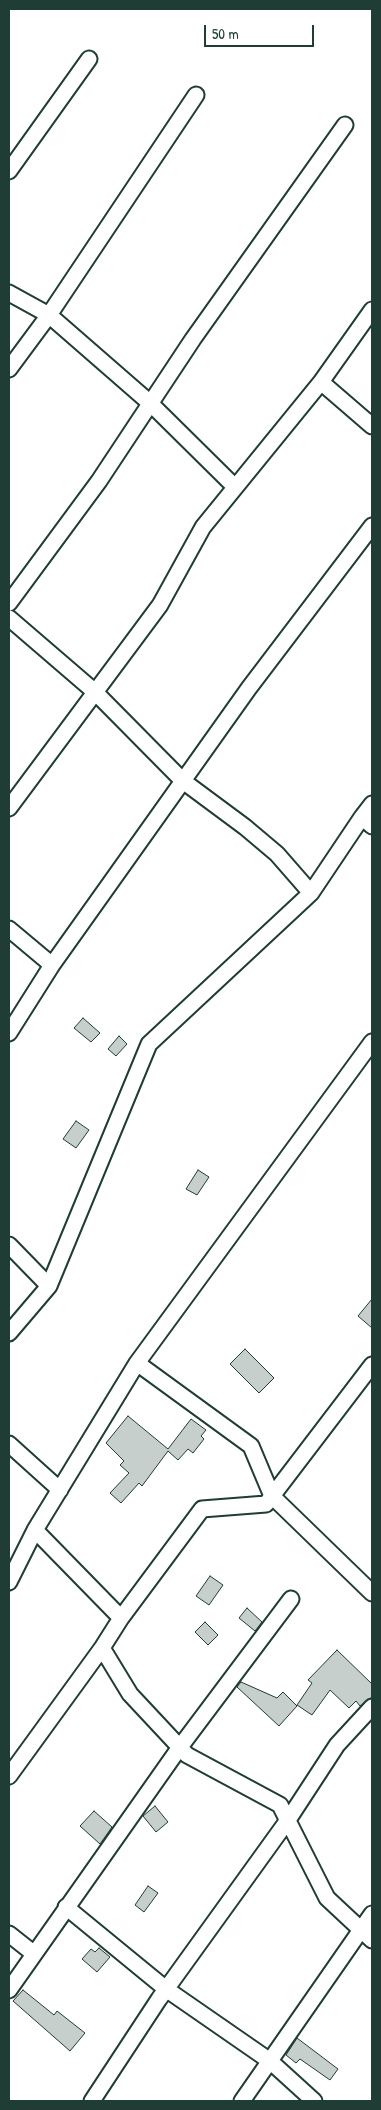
<!DOCTYPE html>
<html>
<head>
<meta charset="utf-8">
<style>
	body { margin:0 }
	#map { position:relative; width:381px; height:2110px; overflow:hidden; background:#fff; font-family:"Patrick Hand",sans-serif }
	canvas { display:block }
	.frame { position:absolute; inset:0; border:10px solid #1f3d34; pointer-events:none }
	.scale { position:absolute; left:204px; top:25px; width:110px; height:22px; box-sizing:border-box; border:2px solid #1f3d34; border-top:0; padding-left:6px; font-size:15px; line-height:18px; white-space:nowrap; color:#1f3d34; -webkit-text-stroke:4px #fff; paint-order:stroke }
</style>
</head>
<body>
<div id="map">
<canvas width="381" height="2110"></canvas>
<div class="frame"></div>
<div class="scale">50 m</div>
</div>
<script>
const c = document.querySelector('canvas').getContext('2d');
c.lineJoin = 'round';
function fillPath(path, color) {
  c.fillStyle = color;
  c.fill(path, 'evenodd');
}
function poly(rows) {
  const path = new Path2D();
  for (const r of rows) {
    path.moveTo(r[0], r[1]);
    for (let i = 2; i < r.length; i += 2) path.lineTo(r[i], r[i + 1]);
  }
  return path;
}
function trace(path, color, width, dash) {
  c.strokeStyle = color;
  c.lineWidth = width;
  c.lineCap = dash ? 'butt' : 'round';
  c.setLineDash(dash || []);
  c.stroke(path);
}
const building = poly([
	[83,1018,100,1033,91,1042,74,1028,83,1018],
	[119,1036,127,1044,116,1056,108,1049,119,1036],
	[76,1121,89,1130,76,1148,63,1139,76,1121],
	[198,1170,209,1177,197,1195,186,1189,198,1170],
	[372,1299,372,1328,358,1316,372,1299],
	[245,1349,274,1378,259,1393,230,1364,245,1349],
	[128,1416,168,1449,191,1419,206,1430,201,1436,204,1439,193,1453,188,1449,178,1460,168,1451,142,1486,139,1483,121,1503,110,1493,129,1473,120,1465,124,1461,106,1443,128,1416],
	[210,1576,223,1585,209,1605,196,1596,210,1576],
	[247,1608,262,1622,255,1631,239,1618,247,1608],
	[205,1622,218,1635,208,1645,195,1632,205,1622],
	[337,1650,372,1684,372,1697,360,1706,356,1701,349,1708,330,1690,312,1715,297,1705,312,1683,308,1680,337,1650],
	[241,1682,277,1698,283,1692,297,1706,279,1726,237,1687,241,1682],
	[155,1806,168,1822,156,1832,143,1816,155,1806],
	[94,1811,112,1827,100,1844,80,1826,94,1811],
	[148,1886,158,1893,144,1912,135,1905,148,1886],
	[99,1948,110,1957,97,1972,82,1959,91,1949,95,1952,99,1948],
	[23,1990,54,2015,57,2011,85,2033,70,2051,13,2001,23,1990],
	[297,2038,338,2069,330,2080,300,2059,296,2063,286,2055,297,2038]
]);
fillPath(building, '#c7cfcc');
trace(building, '#1f3d34', 1);
const minor = poly([
	[9,171,89,59],
	[9,293,49,315,150,403,235,487],
	[9,369,49,315,196,95],
	[321,382,372,426],
	[9,603,99,481,193,339,345,125],
	[9,618,95,692,183,781,245,827,277,854,311,893,362,817,372,826],
	[9,808,160,605,203,527,321,382,372,310],
	[362,817,372,804],
	[9,929,52,965],
	[9,1033,52,965,249,688,372,526],
	[9,1245,49,1286],
	[9,1333,49,1286,149,1044,311,893],
	[137,1363,251,1446,272,1496,372,1593],
	[9,1444,60,1490],
	[35,1530,121,1618],
	[9,1582,35,1530,137,1363,372,1042],
	[102,1648,130,1694,187,1755,280,1805,327,1898,372,1940],
	[9,1776,102,1648,121,1618,202,1509,266,1504,372,1365],
	[66,1907,166,1989,270,2061,314,2101],
	[9,1934,33,1953],
	[9,1990,180,1747,291,1599],
	[92,2101,159,1999,288,1820,337,1745,372,1707],
	[242,2101,372,1914]
]);
trace(minor, '#1f3d34', 19);
trace(minor, '#fff', 15);
</script>
</body>
</html>
